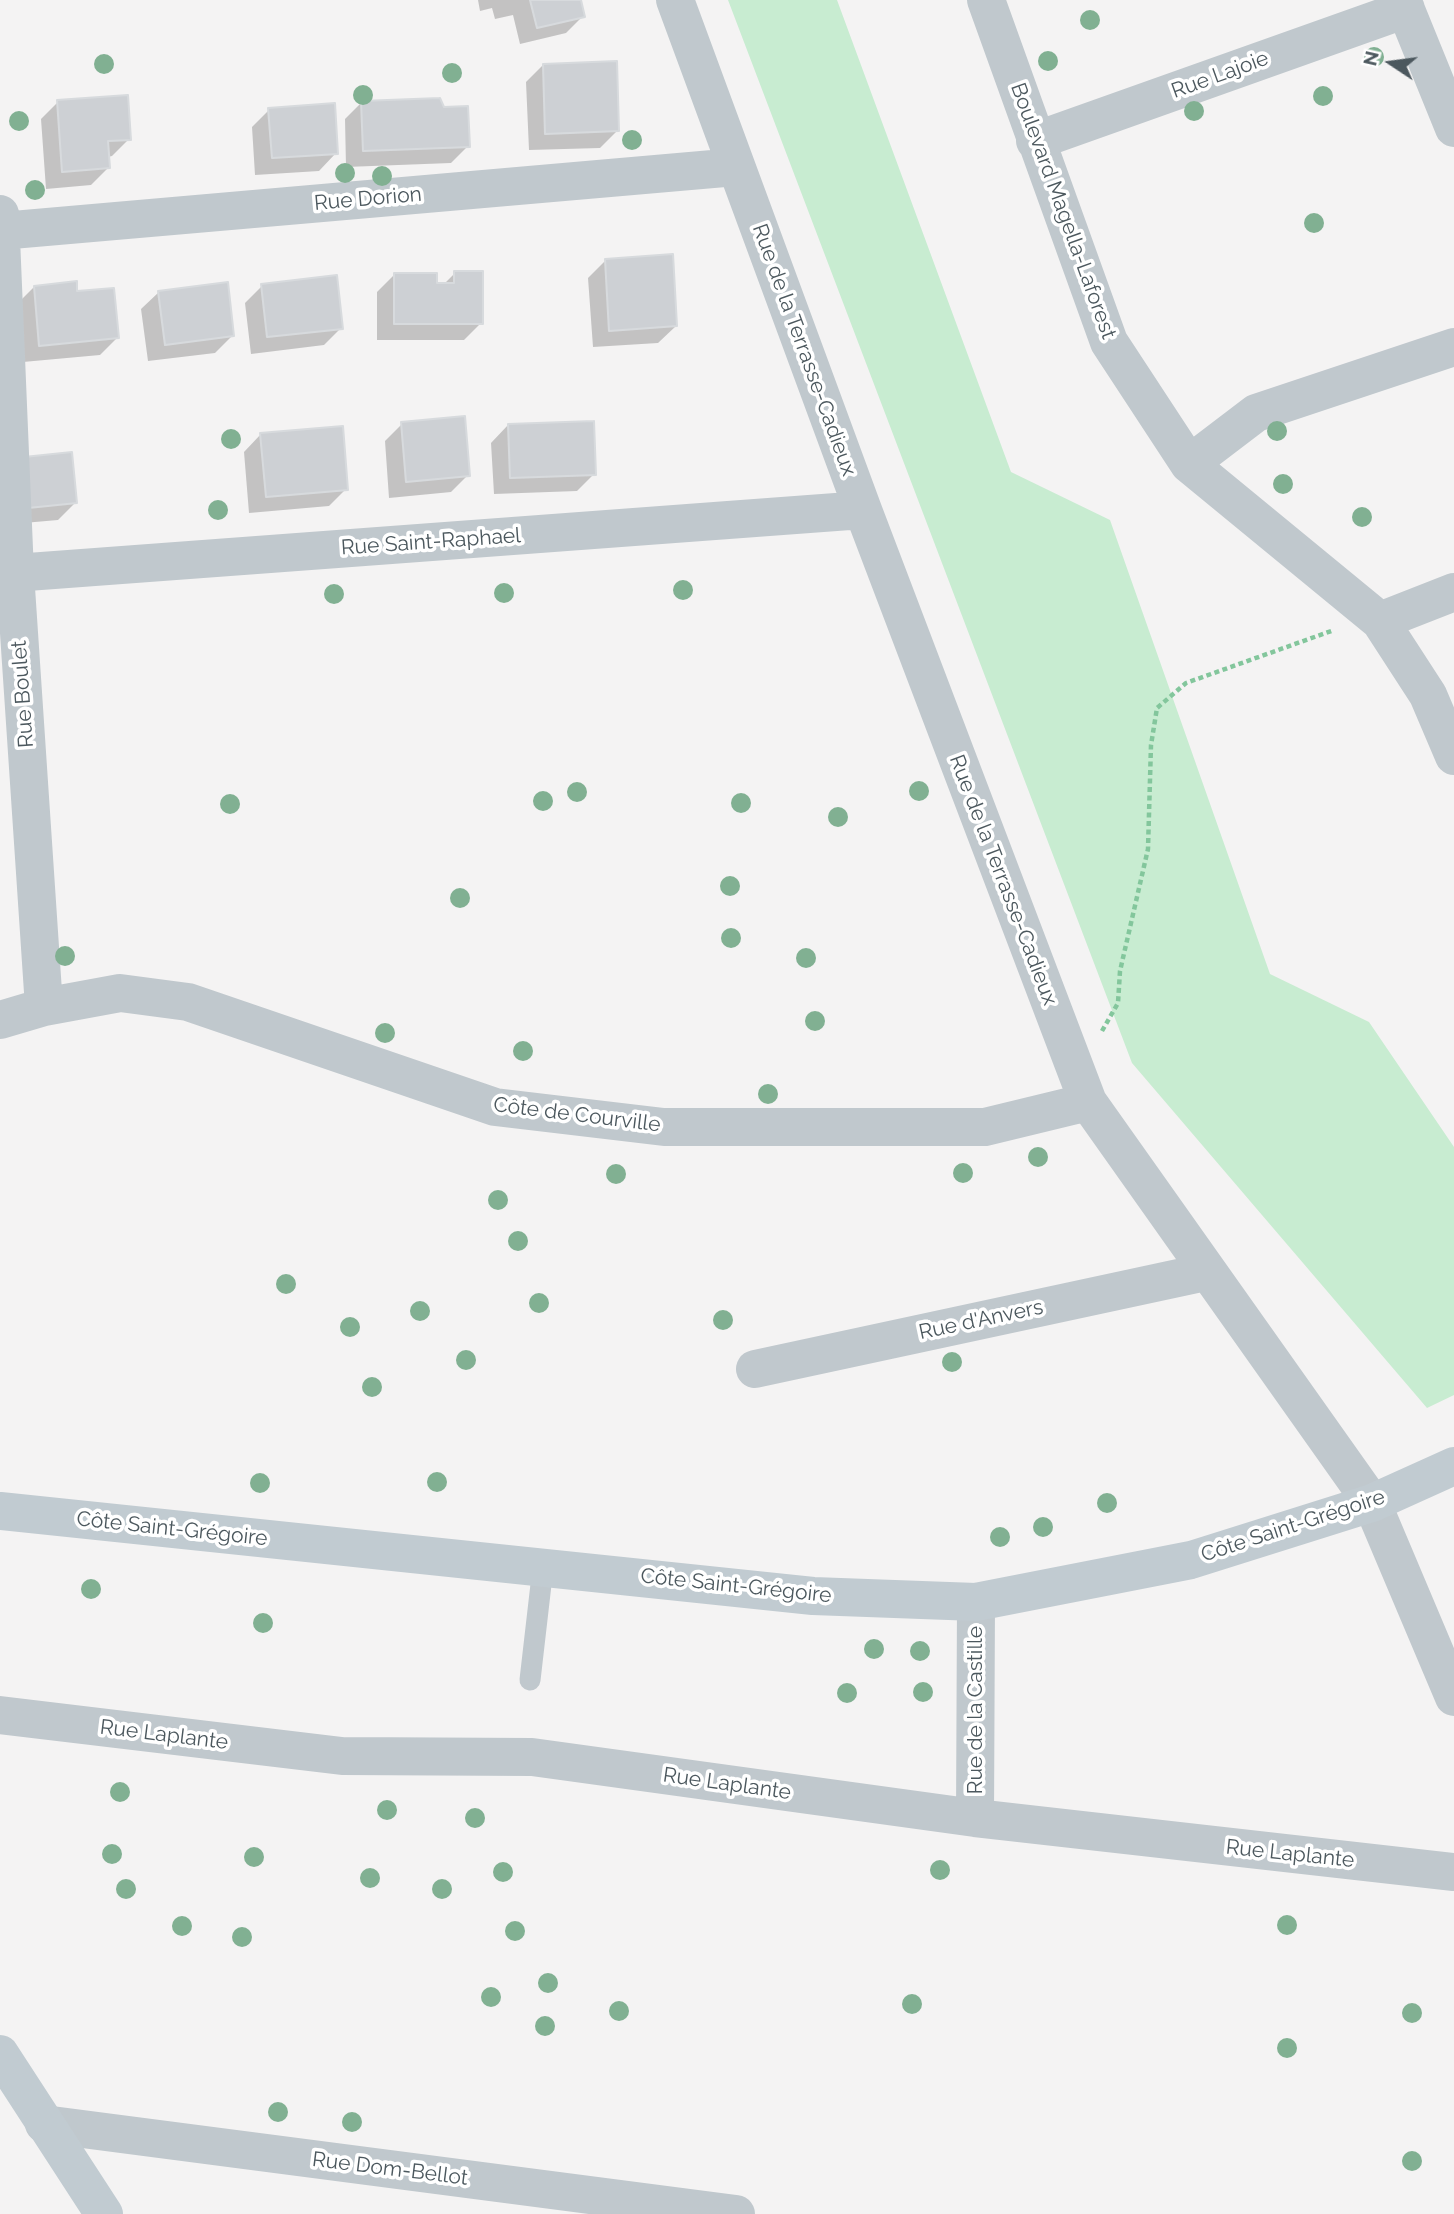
<!DOCTYPE html>
<html>
<head>
<meta charset="utf-8">
<style>
	body { margin:0 }
	#map { position:relative; width:1454px; height:2214px; overflow:hidden; background:#f4f3f3; font-family:Raleway,sans-serif }
	canvas { display:block }
	.north { position:absolute; left:1356px; top:28px; width:70px; height:70px; -webkit-text-stroke:5px #fff; paint-order:stroke; rotate:283deg; font-size:19px; font-weight:700; line-height:28px; text-align:center; color:#4c585e }
	.north::after { content:''; display:block; margin:auto; width:24px; height:32px; background:#4c585e; clip-path:polygon(50% 0,100% 100%,50% 72%,0 100%) }
</style>
</head>
<body>
<div id="map">
<canvas width="1454" height="2214"></canvas>
<div class="north">N</div>
</div>
<script>
const c = document.querySelector('canvas').getContext('2d');
c.lineJoin = 'round';
function fillPath(path, color) {
  c.fillStyle = color;
  c.fill(path, 'evenodd');
}
function poly(rows) {
  const path = new Path2D();
  for (const r of rows) {
    path.moveTo(r[0], r[1]);
    for (let i = 2; i < r.length; i += 2) path.lineTo(r[i], r[i + 1]);
  }
  return path;
}
function trace(path, color, width, dash) {
  c.strokeStyle = color;
  c.lineWidth = width;
  c.lineCap = dash ? 'butt' : 'round';
  c.setLineDash(dash || []);
  c.stroke(path);
}
function label(font, color, halo, rows, align = 'center') {
  c.font = font + ' Raleway,sans-serif';
  c.lineWidth = 7;
  c.setLineDash([]);
  c.textBaseline = 'middle';
  c.strokeStyle = halo;
  c.fillStyle = color;
  for (const [text, x, y, turn = 0] of rows) {
    c.save();
    c.translate(x, y);
    c.rotate((+turn || 0) * Math.PI / 180);
    c.textAlign = isNaN(turn) ? turn : align;
    if (halo) c.strokeText(text, 0, 0);
    c.fillText(text, 0, 0);
    c.restore();
  }
}
fillPath(poly([
	[728,0,837,0,1011,472,1110,520,1270,974,1369,1022,1454,1147,1454,1395,1427,1408,1132,1063]
]), '#c8ecd1');
fillPath(poly([
	[478,0,580,0,583,16,566,33,520,44,513,15,495,19,492,8,480,11],
	[543,65,617,131,600,148,529,150,526,82],
	[58,102,129,139,112,156,108,157,108,168,91,185,46,189,41,119],
	[362,102,443,109,468,146,451,163,346,167,345,119],
	[269,110,336,153,319,171,255,175,252,127],
	[605,261,676,326,658,343,593,347,588,278],
	[455,273,481,323,464,340,377,340,377,292,394,275,443,285],
	[262,286,341,328,324,345,251,354,245,303],
	[34,287,76,293,117,338,100,355,23,362,17,304],
	[159,292,232,336,215,353,148,361,141,309],
	[402,424,468,475,451,492,389,498,385,441],
	[508,425,594,474,577,491,494,494,491,443],
	[261,434,346,489,329,506,249,513,244,452],
	[24,459,75,503,58,520,12,524]
]), '#0003');
const building = poly([
	[530,0,581,0,585,17,537,28,530,0],
	[617,61,619,131,545,134,543,64,617,61],
	[128,95,131,140,108,141,110,168,62,172,57,100,128,95],
	[440,98,444,107,468,106,470,147,363,151,361,101,440,98],
	[335,103,338,154,272,158,268,108,335,103],
	[673,254,677,326,609,331,605,259,673,254],
	[454,271,483,271,483,324,394,324,394,273,437,273,437,283,454,283,454,271],
	[337,275,343,329,267,337,261,284,337,275],
	[77,281,77,291,114,288,119,338,39,346,34,286,77,281],
	[228,282,234,336,165,345,158,291,228,282],
	[465,416,470,476,406,482,401,422,465,416],
	[594,421,596,475,510,478,508,424,594,421],
	[343,426,348,490,266,497,260,433,343,426],
	[72,452,77,503,28,508,24,457,72,452]
]);
fillPath(building, '#cdd0d4');
trace(building, '#d7dadd', 2);
trace(poly([
	[1102,1031,1118,1003,1120,971,1148,849,1151,745,1157,708,1186,683,1334,630]
]), '#83c69c', 4.5, [5, 3.5]);
trace(poly([
	[530,1680,543,1567]
]), '#c0c8cd', 21);
trace(poly([
	[675,0,863,510,1088,1102,1372,1503,1454,1697],
	[986,0,1109,342,1189,464,1380,621,1428,695,1454,756],
	[1402,0,1454,128],
	[1035,141,1406,9],
	[0,214,15,573,44,1007],
	[0,231,736,167],
	[1189,464,1256,413,1454,347],
	[0,574,863,510],
	[1380,621,1454,592],
	[0,1020,44,1007,120,993,188,1002,495,1107,664,1127,985,1127,1088,1102],
	[755,1369,1206,1272],
	[0,1715,342,1756,532,1757,975,1818,1454,1872],
	[975,1818,976,1602],
	[44,2124,736,2214]
]), '#c0c8cd', 38);
trace(poly([
	[0,1511,813,1596,976,1602,1191,1560,1372,1503,1454,1466],
	[0,2054,104,2214]
]), '#c1cbd1', 38);
c.fillStyle = '#81b092';
for (const [x, y] of [
	[1090,20],
	[1374,57],
	[1048,61],
	[104,64],
	[452,73],
	[363,95],
	[1323,96],
	[1194,111],
	[19,121],
	[632,140],
	[345,173],
	[382,176],
	[35,190],
	[1314,223],
	[1277,431],
	[231,439],
	[1283,484],
	[218,510],
	[1362,517],
	[683,590],
	[504,593],
	[334,594],
	[919,791],
	[577,792],
	[543,801],
	[741,803],
	[230,804],
	[838,817],
	[730,886],
	[460,898],
	[731,938],
	[65,956],
	[806,958],
	[815,1021],
	[385,1033],
	[523,1051],
	[768,1094],
	[1038,1157],
	[963,1173],
	[616,1174],
	[498,1200],
	[518,1241],
	[286,1284],
	[539,1303],
	[420,1311],
	[723,1320],
	[350,1327],
	[466,1360],
	[952,1362],
	[372,1387],
	[437,1482],
	[260,1483],
	[1107,1503],
	[1043,1527],
	[1000,1537],
	[91,1589],
	[263,1623],
	[874,1649],
	[920,1651],
	[923,1692],
	[847,1693],
	[120,1792],
	[387,1810],
	[475,1818],
	[112,1854],
	[254,1857],
	[940,1870],
	[503,1872],
	[370,1878],
	[126,1889],
	[442,1889],
	[1287,1925],
	[182,1926],
	[515,1931],
	[242,1937],
	[548,1983],
	[491,1997],
	[912,2004],
	[619,2011],
	[1412,2013],
	[545,2026],
	[1287,2048],
	[278,2112],
	[352,2122],
	[1412,2161]
]) {
  c.beginPath();
  c.arc(x, y, 10, 0, 2 * Math.PI);
  c.fill();
}
label('21px', '#4c585e', '#fff', [
	["Rue Lajoie",1220,75,-20],
	["Rue Dorion",368,199,-5],
	["Boulevard Magella-Laforest",1063,211,70],
	["Rue de la Terrasse-Cadieux",804,350,70],
	["Rue Saint-Raphael",431,542,-4],
	["Rue Boulet",23,694,-94],
	["Rue de la Terrasse-Cadieux",1003,880,69],
	["Côte de Courville",577,1115,7],
	["Rue d'Anvers",981,1320,-12],
	["Côte Saint-Grégoire",1293,1526,-18],
	["Côte Saint-Grégoire",172,1529,6],
	["Côte Saint-Grégoire",736,1586,6],
	["Rue de la Castille",976,1710,-90],
	["Rue Laplante",164,1735,7],
	["Rue Laplante",727,1784,8],
	["Rue Laplante",1290,1854,6],
	["Rue Dom-Bellot",390,2169,7]
]);
</script>
</body>
</html>
